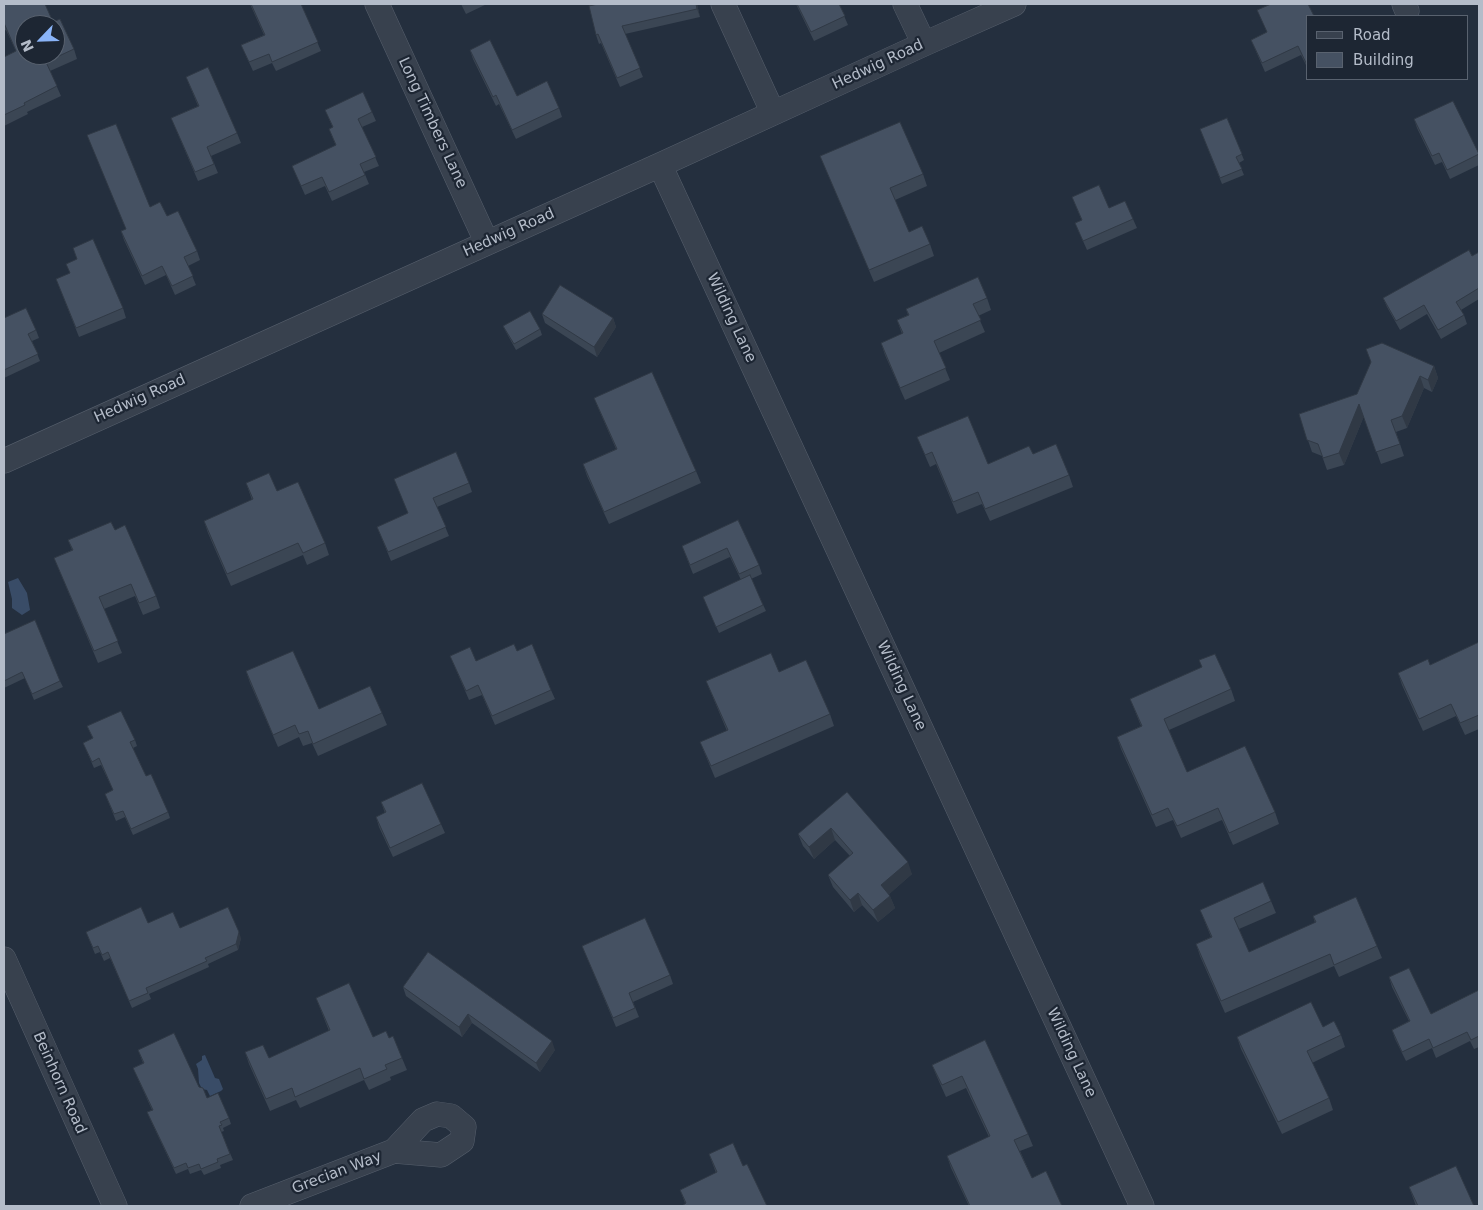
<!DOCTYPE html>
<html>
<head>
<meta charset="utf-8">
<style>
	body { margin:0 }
	#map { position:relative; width:1483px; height:1210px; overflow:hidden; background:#242f3e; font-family:"DejaVu Sans",sans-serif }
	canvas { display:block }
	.frame { position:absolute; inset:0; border:5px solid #b4bcc9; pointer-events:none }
	.legend { position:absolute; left:1306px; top:15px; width:162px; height:65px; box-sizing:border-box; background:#1d2633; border:1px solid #59626f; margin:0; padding:6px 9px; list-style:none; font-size:15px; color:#b4bcc9 }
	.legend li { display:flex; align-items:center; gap:10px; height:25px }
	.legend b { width:25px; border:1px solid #59626f }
	.north { position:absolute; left:15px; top:15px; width:50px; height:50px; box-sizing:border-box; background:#1d2633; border:1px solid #59626f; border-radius:50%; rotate:246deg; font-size:14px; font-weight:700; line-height:20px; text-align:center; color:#b4bcc9 }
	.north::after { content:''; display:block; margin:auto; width:18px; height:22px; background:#8ab4f8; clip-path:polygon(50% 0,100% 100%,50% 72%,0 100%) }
</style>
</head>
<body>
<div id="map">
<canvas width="1483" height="1210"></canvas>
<div class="frame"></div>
<ul class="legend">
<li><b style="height:6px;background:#38414e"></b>Road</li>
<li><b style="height:14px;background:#455162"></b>Building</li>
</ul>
<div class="north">N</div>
</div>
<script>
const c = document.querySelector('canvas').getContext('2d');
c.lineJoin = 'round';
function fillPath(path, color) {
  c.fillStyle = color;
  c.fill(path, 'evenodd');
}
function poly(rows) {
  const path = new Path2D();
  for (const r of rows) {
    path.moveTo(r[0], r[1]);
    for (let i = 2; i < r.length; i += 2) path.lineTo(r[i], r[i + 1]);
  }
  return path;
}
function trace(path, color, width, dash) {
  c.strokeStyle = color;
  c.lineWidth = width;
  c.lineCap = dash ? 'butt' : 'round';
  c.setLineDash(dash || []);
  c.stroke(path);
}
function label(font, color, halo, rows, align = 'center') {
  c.font = font + ' "DejaVu Sans",sans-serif';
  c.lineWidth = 4.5;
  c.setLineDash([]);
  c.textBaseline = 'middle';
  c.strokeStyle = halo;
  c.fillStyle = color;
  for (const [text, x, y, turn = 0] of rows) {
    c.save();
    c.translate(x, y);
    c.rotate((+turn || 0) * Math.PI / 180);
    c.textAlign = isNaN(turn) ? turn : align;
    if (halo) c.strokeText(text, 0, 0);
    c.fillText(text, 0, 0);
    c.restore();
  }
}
fillPath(poly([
	[18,578,27,593,30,610,22,615,12,608,12,599,8,582],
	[205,1055,215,1078,219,1079,223,1089,221,1091,210,1096,207,1090,202,1089,199,1083,198,1069,196,1064,202,1060,202,1056]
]), '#394c67');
const minor = poly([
	[377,4,487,243],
	[723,4,773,113],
	[905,4,924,44],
	[1404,4,1407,11],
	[660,165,1142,1206],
	[4,461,660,165,924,44,1014,4],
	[4,959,115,1206],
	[252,1206,394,1151,441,1155,462,1141,464,1127,451,1116,437,1114,423,1120,394,1151]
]);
trace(minor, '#565f6c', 25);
trace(minor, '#38414e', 24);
fillPath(poly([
	[4,4,53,22,74,49,77,59,50,71,61,96,27,112,28,114,4,126,4,57,16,51,6,30,4,31],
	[250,4,301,4,321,51,276,71,272,63,253,71,241,45,264,35],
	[461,4,487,4,466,14],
	[598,4,697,4,700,17,625,34,643,77,620,87,601,43,599,44,596,35],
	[796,4,839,4,848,25,814,41],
	[1269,4,1308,4,1307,16,1307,67,1301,55,1265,72,1251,40,1267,32,1257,10,1270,5],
	[470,50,517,96,559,108,562,117,516,139,499,104,496,106,473,59],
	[186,77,237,133,241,143,211,156,218,173,198,181,171,118,198,106],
	[325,110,372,112,376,121,362,127,379,166,364,172,369,184,332,201,325,186,305,195,292,166,336,146,329,129,333,128],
	[1227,118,1244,160,1239,163,1244,175,1222,184,1200,129],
	[1414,119,1479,154,1479,165,1450,179,1442,162,1435,165,1417,128],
	[87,135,150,207,167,216,197,251,200,260,188,266,196,285,175,295,166,275,145,285,124,240,121,231,126,229],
	[820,156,923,174,927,186,895,200,909,232,930,244,934,256,874,282,825,168],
	[1072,197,1109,208,1133,219,1137,228,1087,250,1075,223,1082,221],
	[73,248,123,308,126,318,79,337,56,279,69,274,77,259],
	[1479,252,1479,299,1461,310,1464,315,1467,324,1441,339,1427,314,1400,330,1387,307,1383,298,1472,256],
	[987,298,991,310,978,316,985,332,939,353,950,380,905,400,885,355,881,343,902,334,897,320,908,315,906,309],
	[542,314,613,318,616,327,597,357,545,323],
	[4,318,36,330,39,338,32,341,40,361,4,378],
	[503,326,540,329,542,335,516,350,506,332],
	[1434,366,1438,378,1432,392,1424,388,1407,428,1396,432,1404,456,1381,464,1364,416,1344,465,1327,470,1322,456,1312,452,1299,414,1357,394],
	[594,398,696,471,701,483,609,524,587,476,583,464,616,449,599,410],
	[917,437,988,464,1033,454,1069,475,1073,487,990,521,982,504,957,514,936,464,930,467],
	[394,479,469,483,472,492,437,507,449,536,391,561,377,527,408,513],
	[246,483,277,491,325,543,329,555,307,565,303,555,231,586,208,533,204,521,252,500],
	[738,520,759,565,762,574,751,579,766,611,719,633,703,597,741,580,730,557,693,574,682,546],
	[115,530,156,596,160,608,143,615,135,596,104,609,122,653,98,663,59,570,54,558,72,550,68,540],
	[4,634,60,681,63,687,34,700,25,678,4,688],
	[1479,642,1479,729,1465,735,1456,716,1423,731,1402,685,1398,673,1430,665],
	[517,651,551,690,555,699,495,725,482,695,469,700,450,656,476,661],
	[1199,660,1231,689,1235,701,1169,730,1187,772,1275,812,1279,824,1233,845,1222,820,1181,838,1173,820,1156,827,1121,749,1117,737,1141,726,1130,699,1202,667],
	[246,671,319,709,382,713,387,725,318,756,312,743,303,746,299,737,278,747,250,683],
	[779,672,830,714,834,726,715,778,700,742,727,731,706,681],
	[87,726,135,740,137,746,133,748,146,776,168,812,170,818,133,835,125,817,116,821,105,794,113,790,101,765,94,768,83,743,93,739],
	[847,792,912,874,889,894,895,908,878,922,862,905,854,912,833,887,828,875,850,856,835,840,814,859,803,846,798,834],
	[381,802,441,824,445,833,393,857,379,827,376,817,385,813],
	[1271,901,1276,913,1239,929,1249,952,1315,923,1313,916,1377,946,1382,958,1339,977,1334,966,1225,1013,1200,956,1196,944,1211,937,1200,910],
	[148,923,180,928,241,938,238,950,208,964,209,967,149,994,151,999,132,1008,110,958,104,961,100,952,95,954,86,932],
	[582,946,670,975,673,984,633,1002,639,1017,616,1027],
	[428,952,555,1050,540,1072,472,1023,462,1037,406,996,403,987],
	[1389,977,1431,1014,1479,990,1479,1047,1474,1049,1470,1041,1436,1058,1432,1048,1406,1061,1395,1039,1392,1030,1409,1021,1392,987],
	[316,998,373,1037,389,1038,402,1058,407,1070,390,1077,391,1080,369,1090,364,1080,300,1108,296,1100,270,1111,249,1064,245,1052,269,1058,329,1031],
	[1323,1027,1341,1035,1345,1047,1312,1063,1329,1098,1333,1110,1282,1134,1241,1049,1237,1037],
	[985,1040,1028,1134,1033,1146,1020,1151,1032,1178,1062,1206,969,1206,951,1168,947,1156,989,1137,966,1088,946,1097,937,1077,932,1065],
	[138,1050,199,1087,207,1098,229,1118,231,1124,223,1128,224,1131,221,1132,233,1160,220,1165,221,1168,204,1175,201,1170,190,1174,188,1169,176,1174,150,1119,147,1112,152,1110,133,1068,143,1063],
	[709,1154,743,1166,685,1203,680,1190,716,1173],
	[1409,1187,1474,1206,1416,1206]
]), '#3b4654');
fillPath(poly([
	[696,4,697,4,700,17,697,9],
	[613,318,616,327,597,357,594,347],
	[1434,366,1438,378,1432,392,1428,380],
	[1420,376,1424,388,1407,428,1402,416],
	[1359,404,1364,416,1344,465,1339,453],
	[831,828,835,840,814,859,809,847],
	[908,862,912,874,886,897,881,885],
	[858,893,862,905,854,912,850,900],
	[890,896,895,908,878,922,873,910],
	[239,932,241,938,238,950,236,944],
	[468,1014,472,1023,462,1037,459,1027],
	[552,1041,555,1050,540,1072,536,1063]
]), '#303945');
const building = poly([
	[4,4,45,4,53,22,60,19,74,49,46,62,57,86,24,103,25,105,4,115,4,57,16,51,4,23,4,4],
	[25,25,55,25,55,55,25,55,25,25],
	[251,4,301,4,318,42,272,62,269,54,249,62,241,45,265,35,251,4],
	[598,4,696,4,697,9,622,26,640,68,617,78,598,34,596,35,589,6,598,4],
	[797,4,839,4,845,16,811,32,797,4],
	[1270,4,1308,4,1314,16,1307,16,1307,65,1298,46,1262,63,1251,40,1267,32,1257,10,1271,4,1270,4],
	[490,40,517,96,547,81,559,108,512,130,496,95,493,97,470,50,490,40],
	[208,67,237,133,207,147,214,164,195,172,171,118,199,106,186,77,208,67],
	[363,92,372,112,358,119,376,157,360,164,365,175,329,192,322,177,301,186,292,166,336,145,329,129,333,127,325,110,363,92],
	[1453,101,1479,154,1447,170,1439,153,1432,156,1414,119,1453,101],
	[1227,118,1242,154,1236,157,1242,169,1220,178,1200,129,1227,118],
	[900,122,923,174,890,188,909,232,922,226,930,244,869,270,820,156,900,122],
	[116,124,150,207,160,202,167,216,178,211,197,251,184,257,193,276,172,286,162,266,142,276,121,231,126,229,87,135,116,124],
	[1099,185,1109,208,1125,201,1133,219,1083,241,1075,223,1082,220,1072,197,1099,185],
	[93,239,123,308,76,328,56,279,70,273,66,264,77,259,73,248,93,239],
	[1469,250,1472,256,1479,252,1479,288,1456,302,1464,315,1438,330,1424,305,1396,321,1383,298,1469,250],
	[978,277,987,298,973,304,981,320,934,341,946,368,900,388,881,343,903,333,897,320,909,315,906,309,978,277],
	[560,285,613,318,594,347,542,314,560,285],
	[26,308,36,330,28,334,38,354,4,370,4,318,26,308],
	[530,311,540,329,514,344,503,326,530,311],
	[1382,343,1434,366,1428,380,1420,376,1402,416,1391,420,1400,444,1376,452,1359,404,1339,453,1323,458,1318,444,1307,440,1299,414,1357,394,1371,362,1366,349,1382,343],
	[652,372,696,471,604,512,583,464,617,449,594,398,652,372],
	[968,416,988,464,1029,446,1033,454,1056,444,1069,475,985,509,978,492,953,502,932,452,925,455,917,437,968,416],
	[456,452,469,483,433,498,446,527,388,552,377,527,408,513,394,479,456,452],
	[269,473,277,491,298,482,325,543,303,553,298,543,227,574,204,521,253,499,246,483,269,473],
	[738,520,759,565,739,574,727,548,690,565,682,546,738,520],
	[111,522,115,530,125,525,156,596,139,603,131,584,99,597,118,641,94,651,54,558,73,550,68,540,111,522],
	[750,575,763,605,716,627,703,597,750,575],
	[35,620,60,681,32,694,22,672,4,681,4,634,35,620],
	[1479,642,1479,715,1460,723,1451,704,1419,719,1398,673,1428,659,1430,665,1479,642],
	[514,644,517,651,532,644,551,690,492,716,478,685,466,691,450,656,470,647,476,661,514,644],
	[293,651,319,709,370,686,382,713,313,744,308,731,299,734,295,725,273,735,246,671,293,651],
	[771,653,779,672,806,660,830,714,711,766,700,742,728,730,706,681,771,653],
	[1215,654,1231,689,1164,719,1187,772,1245,746,1275,812,1229,833,1218,808,1177,826,1168,808,1152,815,1117,737,1142,726,1130,699,1202,667,1199,660,1215,654],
	[121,711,135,740,130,742,146,776,151,774,168,812,131,829,123,811,114,814,105,794,113,790,99,758,92,762,83,743,93,738,87,726,121,711],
	[422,783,441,824,390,848,376,817,386,812,381,802,422,783],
	[847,792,908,862,881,885,890,896,873,910,858,893,850,900,828,875,853,853,831,828,809,847,798,834,847,792],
	[1263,882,1271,901,1234,918,1249,952,1316,922,1313,916,1356,897,1377,946,1334,965,1330,954,1221,1001,1196,944,1212,937,1200,910,1263,882],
	[141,907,148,923,173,912,180,928,228,907,239,932,236,944,205,958,207,961,146,988,148,993,129,1001,108,952,102,955,98,946,93,948,86,932,141,907],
	[645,918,670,975,629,993,635,1008,613,1018,582,946,645,918],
	[428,952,552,1041,536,1063,468,1014,459,1027,403,987,428,952],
	[1409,968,1431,1014,1479,990,1479,1036,1471,1040,1467,1032,1433,1048,1429,1039,1402,1052,1392,1030,1410,1021,1389,977,1409,968],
	[349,983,373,1037,386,1031,389,1038,393,1036,402,1058,385,1065,387,1069,364,1079,360,1068,295,1097,292,1088,266,1099,245,1052,263,1045,269,1058,330,1030,316,998,349,983],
	[1311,1002,1323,1027,1334,1021,1341,1035,1307,1051,1329,1098,1278,1122,1237,1037,1311,1002],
	[174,1033,199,1087,203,1088,207,1098,218,1093,229,1118,220,1122,222,1125,219,1126,230,1154,217,1159,218,1162,201,1169,199,1164,188,1168,186,1163,174,1168,147,1112,153,1110,133,1068,144,1063,138,1050,174,1033],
	[985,1040,1028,1134,1014,1140,1032,1178,1046,1171,1062,1206,970,1206,947,1156,990,1136,962,1076,942,1085,932,1065,985,1040],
	[733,1143,743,1166,747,1164,767,1206,682,1206,686,1203,680,1190,717,1172,709,1154,733,1143],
	[1456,1166,1474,1206,1418,1206,1409,1187,1456,1166]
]);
fillPath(building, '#455162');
trace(building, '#303945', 1);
label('15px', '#b4bcc9', '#1d2633', [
	["Hedwig Road",878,65,-25],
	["Long Timbers Lane",432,123,65],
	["Hedwig Road",509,233,-24],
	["Wilding Lane",731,318,65],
	["Hedwig Road",140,399,-24],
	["Wilding Lane",901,686,65],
	["Wilding Lane",1071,1053,65],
	["Beinhorn Road",59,1083,66],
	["Grecian Way",337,1173,-21]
]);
</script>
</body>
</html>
